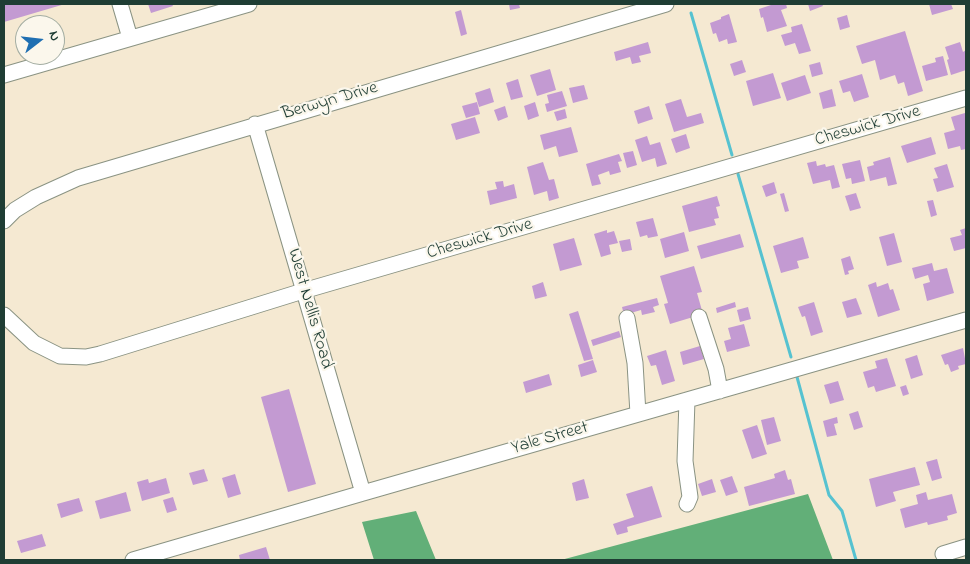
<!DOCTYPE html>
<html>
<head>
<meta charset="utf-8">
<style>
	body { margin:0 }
	#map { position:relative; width:970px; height:564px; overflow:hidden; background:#f5e9d2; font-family:"Indie Flower",sans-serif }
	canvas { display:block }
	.frame { position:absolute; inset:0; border:5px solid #1f3d34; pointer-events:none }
	.north { position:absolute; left:15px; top:15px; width:50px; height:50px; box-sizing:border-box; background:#fbf7ec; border:1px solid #a3ada2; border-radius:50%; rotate:74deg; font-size:14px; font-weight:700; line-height:20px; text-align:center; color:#1f3d34 }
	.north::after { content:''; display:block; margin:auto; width:18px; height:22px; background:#1f6fb2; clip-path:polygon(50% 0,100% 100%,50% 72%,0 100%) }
</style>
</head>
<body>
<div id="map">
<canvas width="970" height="564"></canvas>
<div class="frame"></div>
<div class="north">N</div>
</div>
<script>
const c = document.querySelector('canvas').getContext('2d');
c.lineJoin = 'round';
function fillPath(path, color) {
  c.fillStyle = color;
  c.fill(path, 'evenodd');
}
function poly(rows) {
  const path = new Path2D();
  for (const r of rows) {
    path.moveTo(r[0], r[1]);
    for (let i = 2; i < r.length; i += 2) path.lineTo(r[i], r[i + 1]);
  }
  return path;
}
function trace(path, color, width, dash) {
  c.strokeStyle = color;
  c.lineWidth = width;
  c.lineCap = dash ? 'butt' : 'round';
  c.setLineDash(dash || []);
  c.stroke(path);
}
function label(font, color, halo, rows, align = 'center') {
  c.font = font + ' "Indie Flower",sans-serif';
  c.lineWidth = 4.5;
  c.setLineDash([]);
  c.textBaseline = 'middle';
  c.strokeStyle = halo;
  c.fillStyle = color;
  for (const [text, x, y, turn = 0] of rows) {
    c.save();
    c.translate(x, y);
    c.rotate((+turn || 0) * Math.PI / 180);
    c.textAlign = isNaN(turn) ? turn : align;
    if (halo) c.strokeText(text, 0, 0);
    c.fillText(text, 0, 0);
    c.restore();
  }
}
fillPath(poly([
	[808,494,833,560,561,560],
	[416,511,436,560,374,560,362,522]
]), '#62af78');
trace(poly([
	[691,13,732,155],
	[738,174,791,357],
	[797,377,829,495,842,511,856,560]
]), '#56c2d0', 3);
fillPath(poly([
	[4,4,65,4,4,22],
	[148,4,172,4,173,6,151,13],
	[509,4,519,4,520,8,510,10],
	[774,4,786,4,787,8,781,10,787,26,767,32,763,17,761,18,759,9],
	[808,4,822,4,823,6,810,11],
	[929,4,951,4,953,9,932,15],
	[461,10,467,34,461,36,455,12],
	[729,14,737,42,728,44,727,39,719,42,716,33,713,34,710,23,721,19,721,17],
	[847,15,850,27,840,30,837,18],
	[802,24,811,51,799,54,795,43,785,46,781,35,792,32,791,27],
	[905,31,923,91,908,96,904,82,898,84,895,75,880,80,875,60,862,64,856,46],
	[648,42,651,53,639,56,641,62,632,64,630,57,616,61,614,52],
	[960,42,963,52,966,50,966,70,951,75,947,60,949,59,945,47],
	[943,56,948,75,926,81,922,66,936,62,935,58],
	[742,60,746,72,734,76,730,64],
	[820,62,823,74,812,77,809,65],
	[550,69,556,90,537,96,530,75],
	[773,73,781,98,753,106,746,81],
	[862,74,869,97,854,102,850,91,843,93,839,81],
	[805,75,811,93,787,101,781,83],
	[518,79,523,97,511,100,506,83],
	[584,85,588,99,573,103,569,88],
	[490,88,494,102,479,107,475,93],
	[832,89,836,106,823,109,819,93],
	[562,91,567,106,547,112,545,104,549,103,547,95],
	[681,99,687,117,701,113,704,123,674,132,665,104],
	[477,102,480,114,466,118,462,106],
	[535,102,539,116,528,120,524,106],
	[505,106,508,117,498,121,494,110],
	[649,106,653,119,638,124,634,111],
	[565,109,567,118,557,121,554,112],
	[965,113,966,119,966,149,961,150,960,146,948,149,944,133,955,130,951,117],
	[475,117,480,133,456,140,451,124],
	[571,127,578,152,559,157,556,146,544,150,540,135],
	[686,134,690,148,676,153,671,139],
	[647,136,650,145,660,142,667,164,657,167,655,158,642,162,635,140],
	[931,137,936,154,907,163,901,146],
	[633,151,637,165,627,168,623,153],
	[619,154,622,161,618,162,621,172,610,175,609,171,598,175,601,184,592,186,586,164],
	[890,157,897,184,888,186,886,177,870,181,867,167,874,165,873,162],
	[860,160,865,181,852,184,851,178,846,179,842,164],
	[816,161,817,166,825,164,826,167,834,165,840,187,832,189,830,180,813,184,807,163],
	[543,162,549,180,554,179,559,198,549,201,547,191,534,195,527,167],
	[947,164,954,187,937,192,933,179,938,178,934,168],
	[503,181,504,187,514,184,517,198,490,205,487,191,497,189,495,182],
	[774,182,777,193,766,197,762,186],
	[784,193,789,211,785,212,780,194],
	[856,193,861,208,850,211,845,196],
	[717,196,720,206,716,207,719,218,714,219,716,225,689,232,682,206],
	[933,200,937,215,931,217,927,201],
	[653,218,658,236,648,238,647,235,640,237,636,222],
	[966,228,966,248,954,251,950,238,962,235,960,230],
	[607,230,607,233,614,231,618,243,609,245,611,254,601,257,594,234],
	[684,232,689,251,665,258,660,239],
	[894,233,902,262,887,266,879,237],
	[740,234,744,247,701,259,697,246],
	[803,237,809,258,797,261,799,268,781,273,773,246],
	[574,238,582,265,560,271,553,244],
	[630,239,632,250,622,252,619,241],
	[850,256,854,269,848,271,849,274,845,275,841,259],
	[932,263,934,271,947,268,954,293,927,301,923,284,930,282,928,275,915,279,912,268],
	[694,266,702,292,697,293,703,314,670,324,664,304,668,303,660,276],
	[543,282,547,296,535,299,532,286],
	[876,282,877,287,888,283,890,290,893,289,900,310,878,317,868,285],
	[657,298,659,305,653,307,655,312,642,315,641,310,624,315,622,307],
	[856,298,862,314,847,318,842,302],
	[735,302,736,307,717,313,716,308],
	[814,302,823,332,811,336,805,316,802,317,798,307],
	[748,307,751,319,740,322,737,310],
	[578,311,593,359,584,361,569,314],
	[744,324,750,346,727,352,724,341,731,339,728,328],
	[619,331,621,337,593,346,591,340],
	[700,346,704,359,683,365,680,352],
	[963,348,966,364,958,366,959,369,951,372,948,364,945,365,941,355],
	[666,350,675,381,662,385,656,365,651,366,647,356],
	[917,355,923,375,911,379,905,359],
	[887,358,896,386,876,392,874,386,868,388,863,372,877,368,875,361],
	[593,360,597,372,581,377,578,365],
	[549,374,552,385,526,393,523,382],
	[838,381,844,400,830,404,824,385],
	[906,385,909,394,903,396,900,387],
	[289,389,316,484,288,492,261,397],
	[858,411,863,427,854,430,849,414],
	[774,417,781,441,767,445,761,420],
	[837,417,838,423,834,424,837,435,827,437,823,421],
	[757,425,767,454,752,459,742,430],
	[937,459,942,478,932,481,926,462],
	[915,467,920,485,893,492,896,501,876,507,869,479],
	[204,469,208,481,193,485,189,473],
	[785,470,788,480,791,479,795,494,749,506,744,487,775,478,774,474],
	[235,474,241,494,228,498,222,478],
	[732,476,738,492,726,496,720,480],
	[166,478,170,493,142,501,137,482,148,479,149,483],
	[584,479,589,498,576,501,572,483],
	[712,479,716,492,702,496,698,484],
	[652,486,662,517,627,527,628,532,617,535,613,524,634,517,626,494],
	[126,492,131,511,100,519,95,501],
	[926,492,928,500,952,494,957,513,947,516,948,520,928,525,927,522,905,528,900,509,918,504,916,495],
	[173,497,177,510,167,513,163,500],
	[79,498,83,511,61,518,57,504],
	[42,534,46,546,21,553,17,541],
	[266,547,270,560,240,560,239,555]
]), '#c39ad2');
const minor = poly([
	[120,4,130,38],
	[4,75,249,4],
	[255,124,363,493],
	[4,221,15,210,36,197,78,178,666,4],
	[4,315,34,343,60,356,86,357,100,354,303,291,966,98],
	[699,317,716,369,720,391],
	[627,318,635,363,638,414],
	[687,400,685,461,690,497,687,504],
	[943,554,966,547],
	[133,560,363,493,966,320]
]);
trace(minor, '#8a9383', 17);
trace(minor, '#fff', 15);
label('18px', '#1f3d34', '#fbf7ec', [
	["Berwyn Drive",330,102,-16],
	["Cheswick Drive",868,127,-16],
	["Cheswick Drive",480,240,-16],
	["West Nellis Road",309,309,74],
	["Yale Street",550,439,-16]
]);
</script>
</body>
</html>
